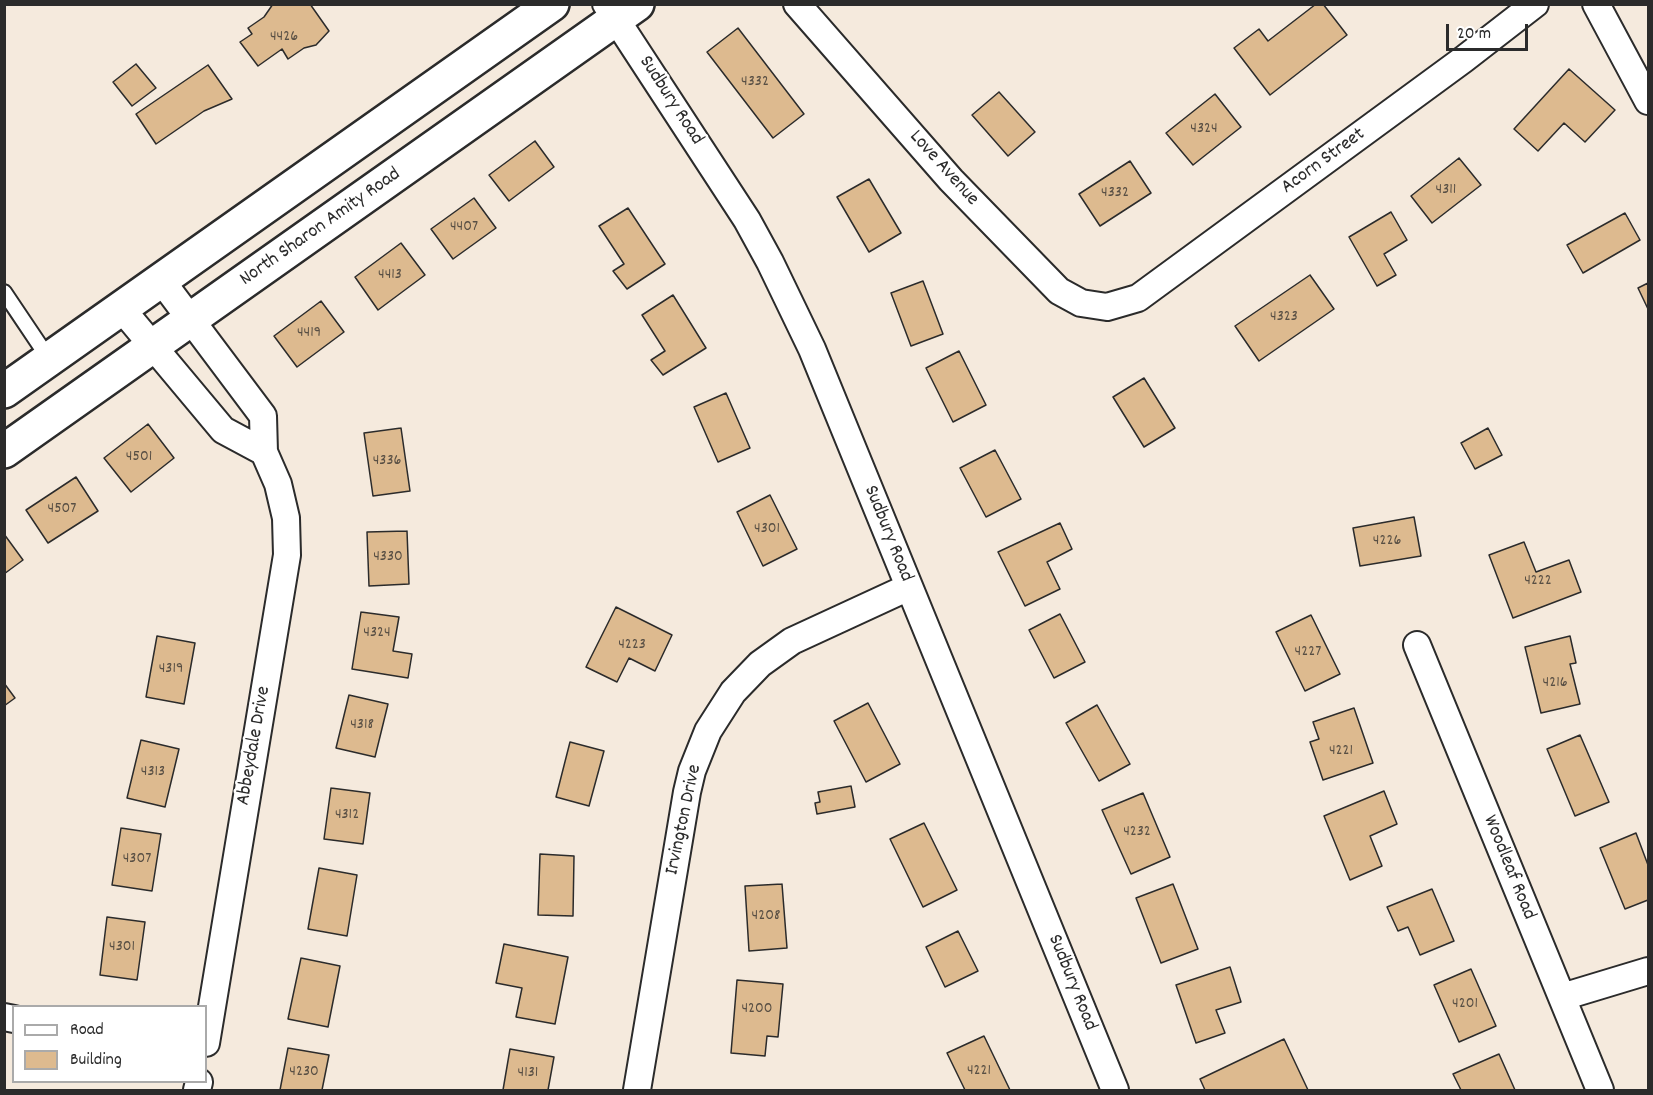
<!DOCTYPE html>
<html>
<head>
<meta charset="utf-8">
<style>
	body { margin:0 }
	#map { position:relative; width:1653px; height:1095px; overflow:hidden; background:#f5eadd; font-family:Dekko,sans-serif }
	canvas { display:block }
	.frame { position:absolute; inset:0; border:6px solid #2b2b2b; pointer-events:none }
	.legend { position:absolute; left:12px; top:1005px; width:195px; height:78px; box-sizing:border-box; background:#fff; border:2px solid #aaa; margin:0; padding:8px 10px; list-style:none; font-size:18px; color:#2b2b2b }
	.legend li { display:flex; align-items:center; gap:12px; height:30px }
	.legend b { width:30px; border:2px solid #aaa }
	.scale { position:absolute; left:1446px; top:24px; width:82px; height:27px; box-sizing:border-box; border:3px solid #2b2b2b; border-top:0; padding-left:8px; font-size:18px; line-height:21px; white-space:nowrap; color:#2b2b2b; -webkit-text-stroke:4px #fff; paint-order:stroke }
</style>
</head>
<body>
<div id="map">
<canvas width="1653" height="1095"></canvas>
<div class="frame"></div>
<ul class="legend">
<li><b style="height:8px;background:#fff"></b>Road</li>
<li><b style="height:16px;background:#ddba8f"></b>Building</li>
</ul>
<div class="scale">20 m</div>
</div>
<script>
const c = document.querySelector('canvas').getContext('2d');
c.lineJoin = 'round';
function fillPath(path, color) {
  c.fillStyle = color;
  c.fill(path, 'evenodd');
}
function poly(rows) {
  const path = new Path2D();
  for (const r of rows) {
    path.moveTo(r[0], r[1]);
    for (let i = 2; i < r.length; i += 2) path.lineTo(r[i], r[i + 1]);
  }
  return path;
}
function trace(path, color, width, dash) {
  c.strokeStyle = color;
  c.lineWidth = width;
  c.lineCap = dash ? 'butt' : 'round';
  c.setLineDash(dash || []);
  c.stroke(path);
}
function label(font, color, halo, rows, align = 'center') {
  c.font = font + ' Dekko,sans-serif';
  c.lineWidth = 5;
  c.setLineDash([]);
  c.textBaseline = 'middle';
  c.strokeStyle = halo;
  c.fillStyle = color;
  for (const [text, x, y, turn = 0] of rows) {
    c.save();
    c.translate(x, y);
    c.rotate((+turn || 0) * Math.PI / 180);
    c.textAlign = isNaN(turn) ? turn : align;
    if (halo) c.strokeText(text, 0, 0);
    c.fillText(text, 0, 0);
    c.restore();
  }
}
const building = poly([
	[273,4,310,4,329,31,316,45,304,48,288,59,282,49,258,66,240,42,252,34,248,28,264,17,273,4],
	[1316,4,1323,4,1347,35,1270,95,1234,48,1259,29,1268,41,1316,4],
	[738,28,804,114,773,138,707,52,738,28],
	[136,64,156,88,132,106,113,82,136,64],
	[208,65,232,99,204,111,156,144,136,114,208,65],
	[1569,69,1615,110,1585,142,1564,123,1538,151,1514,129,1569,69],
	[999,92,1035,132,1008,156,972,115,999,92],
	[1215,94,1241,127,1193,165,1166,133,1215,94],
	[535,141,554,167,509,201,489,175,535,141],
	[1459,158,1481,185,1432,223,1411,196,1459,158],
	[1130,161,1151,193,1100,226,1079,194,1130,161],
	[869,179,901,233,869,252,837,197,869,179],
	[474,198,496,228,453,259,431,229,474,198],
	[628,208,665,264,627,289,613,271,624,264,599,226,628,208],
	[1391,212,1407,240,1384,254,1396,275,1377,286,1349,237,1391,212],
	[1625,213,1640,240,1583,273,1567,245,1625,213],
	[401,243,425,275,378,310,355,277,401,243],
	[1310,275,1334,309,1259,361,1235,326,1310,275],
	[923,281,943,334,911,346,891,293,923,281],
	[1648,283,1648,309,1638,288,1648,283],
	[673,295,706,348,663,375,651,360,665,351,642,315,673,295],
	[321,301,344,332,297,367,274,336,321,301],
	[959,351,986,405,953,422,926,368,959,351],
	[1144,378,1175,428,1144,447,1113,397,1144,378],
	[726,393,750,448,718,462,694,407,726,393],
	[148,424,174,458,131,492,104,458,148,424],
	[401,428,410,491,373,496,364,433,401,428],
	[1488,428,1502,455,1475,469,1461,443,1488,428],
	[995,450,1021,499,986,517,960,468,995,450],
	[76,477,98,511,48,543,26,510,76,477],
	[770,495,797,549,763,566,737,512,770,495],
	[1414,517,1421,556,1360,566,1353,528,1414,517],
	[1060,523,1072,549,1047,562,1060,589,1025,606,998,552,1060,523],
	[407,531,409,584,369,586,367,532,407,531],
	[4,534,23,560,4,574,4,534],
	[1524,542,1536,572,1569,560,1581,592,1513,618,1489,555,1524,542],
	[616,607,672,635,655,671,629,658,617,682,586,667,616,607],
	[361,612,399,617,393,651,412,654,408,678,352,669,361,612],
	[1060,614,1085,662,1054,678,1029,630,1060,614],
	[1311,615,1340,674,1305,691,1276,632,1311,615],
	[157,636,195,643,184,704,146,697,157,636],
	[1570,636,1576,663,1570,664,1580,704,1541,713,1525,647,1570,636],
	[4,683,15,698,4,706,4,683],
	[349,695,388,704,375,757,336,748,349,695],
	[868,703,900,764,866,782,834,721,868,703],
	[1097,705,1130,764,1099,781,1066,723,1097,705],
	[1354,708,1373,763,1323,780,1310,742,1319,739,1313,722,1354,708],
	[1580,735,1609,802,1575,816,1547,749,1580,735],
	[141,740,179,749,165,807,127,798,141,740],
	[570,742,604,751,589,806,556,797,570,742],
	[851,786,855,807,817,814,815,803,820,802,818,792,851,786],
	[331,788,370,793,363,844,324,839,331,788],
	[1384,791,1397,824,1370,836,1382,866,1350,880,1324,816,1384,791],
	[1143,793,1170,857,1131,874,1102,810,1143,793],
	[924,823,957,890,923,907,890,839,924,823],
	[121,828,161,834,152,891,112,885,121,828],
	[1636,833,1648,865,1648,900,1625,909,1600,848,1636,833],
	[540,854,574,856,573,916,538,915,540,854],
	[319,868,357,875,347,936,308,929,319,868],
	[782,884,787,948,749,951,745,886,782,884],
	[1173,884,1198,949,1161,963,1136,898,1173,884],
	[1432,889,1454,941,1420,955,1408,927,1398,931,1387,907,1432,889],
	[107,917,145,922,137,980,100,975,107,917],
	[958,931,978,971,945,987,926,947,958,931],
	[504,944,568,957,555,1024,516,1017,522,988,496,983,504,944],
	[301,958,340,966,328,1027,288,1019,301,958],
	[1230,967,1241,1002,1216,1010,1225,1033,1196,1043,1176,985,1230,967],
	[1471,969,1496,1026,1459,1042,1434,985,1471,969],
	[737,980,783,984,778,1037,767,1036,765,1056,731,1053,737,980],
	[984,1036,1010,1090,965,1090,947,1053,984,1036],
	[1284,1039,1308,1090,1205,1090,1200,1079,1284,1039],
	[288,1048,329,1055,322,1090,280,1090,288,1048],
	[510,1049,554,1057,548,1090,503,1090,510,1049],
	[1499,1054,1515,1090,1461,1090,1453,1074,1499,1054]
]);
fillPath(building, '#ddba8f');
trace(building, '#2b2b2b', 1.5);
const service = poly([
	[4,292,49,359]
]);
const minor = poly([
	[606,4,747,220,770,262,812,349,1115,1090],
	[797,4,951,180,1059,291,1081,303,1107,307,1138,298,1464,59,1535,4],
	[1596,4,1648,101],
	[161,280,263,416,264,452,278,484,286,518,287,555,206,1043],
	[121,308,223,430,264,452],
	[1417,645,1600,1090],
	[1562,997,1648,971],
	[4,1017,14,1019],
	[197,1090,199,1082],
	[637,1090,687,792,692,771,708,731,733,692,760,664,792,641,909,587]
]);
const secondary = poly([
	[4,391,552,4],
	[4,451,637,4]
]);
trace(service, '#2b2b2b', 18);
trace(minor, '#2b2b2b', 30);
trace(secondary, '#2b2b2b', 38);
trace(service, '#fff', 14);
trace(minor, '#fff', 26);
trace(secondary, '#fff', 33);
label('16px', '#584f44', null, [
	["4426",284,38],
	["4332",755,83],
	["4324",1204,130],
	["4311",1446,191],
	["4332",1115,194],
	["4407",464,228],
	["4413",390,276],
	["4323",1284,318],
	["4419",309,334],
	["4501",139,458],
	["4336",387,462],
	["4507",62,510],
	["4301",767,530],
	["4226",1387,542],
	["4330",388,558],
	["4222",1538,582],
	["4324",377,634],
	["4223",632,646],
	["4227",1308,653],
	["4319",171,670],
	["4216",1555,684],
	["4318",362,726],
	["4221",1341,752],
	["4313",153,773],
	["4312",347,816],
	["4232",1137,833],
	["4307",137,860],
	["4208",766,917],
	["4301",122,948],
	["4201",1465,1005],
	["4200",757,1010],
	["4221",979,1072],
	["4230",304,1073],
	["4131",528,1074]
]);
label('20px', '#2b2b2b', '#fff', [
	["Sudbury Road",670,101,57],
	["Acorn Street",1324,162,-36],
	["Love Avenue",943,169,48],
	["North Sharon Amity Road",321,228,-35],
	["Sudbury Road",887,534,68],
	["Abbeydale Drive",255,746,-80],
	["Irvington Drive",685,820,-78],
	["Woodleaf Road",1508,868,68],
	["Sudbury Road",1071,983,68]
]);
</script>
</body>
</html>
